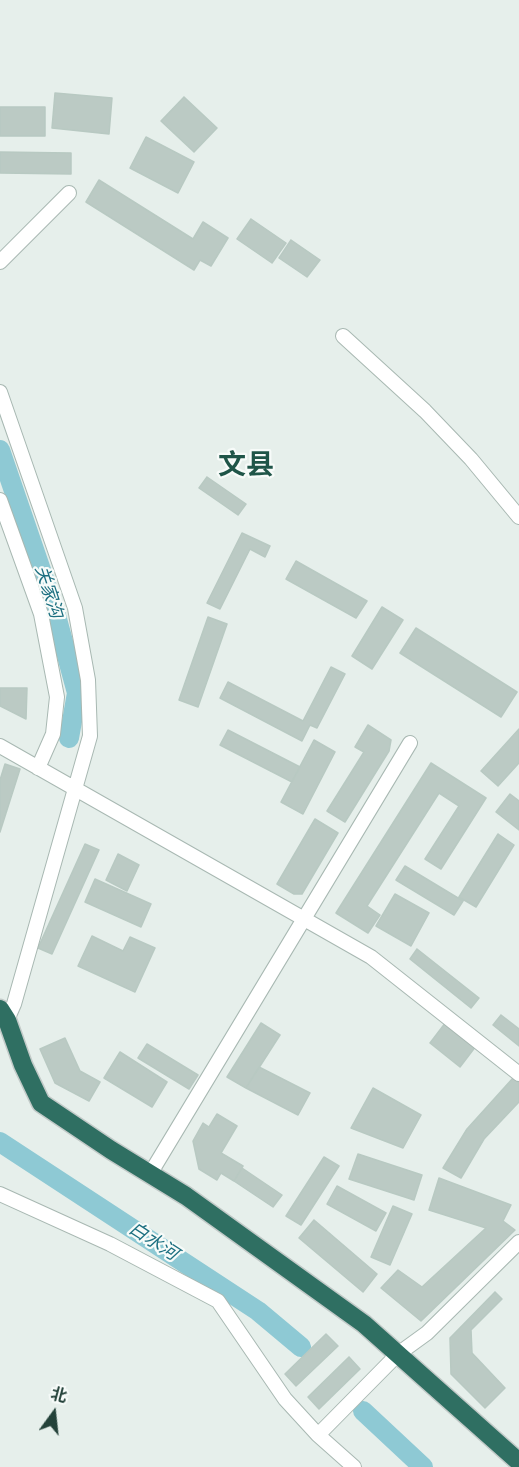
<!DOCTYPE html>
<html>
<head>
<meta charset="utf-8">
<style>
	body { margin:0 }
	#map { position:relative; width:519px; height:1467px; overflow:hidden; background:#e6efeb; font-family:"Varela Round","Noto Sans SC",sans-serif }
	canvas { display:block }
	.north { position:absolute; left:24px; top:1383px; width:60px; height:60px; -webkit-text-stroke:4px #f7fbf9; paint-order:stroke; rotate:15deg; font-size:16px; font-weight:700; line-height:24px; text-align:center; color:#24423a }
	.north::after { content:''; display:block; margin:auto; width:21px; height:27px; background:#24423a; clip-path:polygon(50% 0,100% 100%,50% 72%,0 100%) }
</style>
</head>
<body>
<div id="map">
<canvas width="519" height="1467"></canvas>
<div class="north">北</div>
</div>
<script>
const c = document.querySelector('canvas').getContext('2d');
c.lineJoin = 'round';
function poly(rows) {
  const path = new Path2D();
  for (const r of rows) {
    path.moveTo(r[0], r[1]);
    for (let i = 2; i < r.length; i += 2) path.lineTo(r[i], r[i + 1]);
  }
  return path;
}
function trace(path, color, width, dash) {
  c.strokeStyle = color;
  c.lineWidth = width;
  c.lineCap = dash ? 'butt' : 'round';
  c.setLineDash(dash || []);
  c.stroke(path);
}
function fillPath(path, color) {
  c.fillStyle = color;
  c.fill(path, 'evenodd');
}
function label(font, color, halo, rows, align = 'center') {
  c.font = font + ' "Varela Round","Noto Sans SC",sans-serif';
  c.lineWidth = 4.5;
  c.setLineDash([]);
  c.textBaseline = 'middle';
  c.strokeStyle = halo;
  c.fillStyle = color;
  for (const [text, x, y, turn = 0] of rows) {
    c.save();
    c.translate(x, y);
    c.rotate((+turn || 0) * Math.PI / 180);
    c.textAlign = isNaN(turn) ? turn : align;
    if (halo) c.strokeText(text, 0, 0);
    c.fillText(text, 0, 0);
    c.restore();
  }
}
trace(poly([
	[0,450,54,608,77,693,69,738],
	[0,1142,258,1311,301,1347],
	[363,1411,423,1467]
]), '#8ec9d4', 20);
const building = poly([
	[55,93,112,98,109,134,52,128,55,93],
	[184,97,217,128,194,152,161,121,184,97],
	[0,107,45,107,45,136,0,136,0,107],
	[146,137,194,162,178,193,130,168,146,137],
	[0,152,71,153,71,174,0,173,0,152],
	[99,180,193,239,203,222,228,238,211,266,200,260,194,270,86,202,99,180],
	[251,219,286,243,272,263,237,239,251,219],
	[291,240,320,260,307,277,279,258,291,240],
	[207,477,246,504,238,515,199,488,207,477],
	[242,533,270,546,265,557,250,549,220,609,207,603,242,533],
	[296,561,367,601,356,618,286,579,296,561],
	[382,607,403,620,372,669,352,656,382,607],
	[208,617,227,624,198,707,179,700,208,617],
	[416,628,517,692,501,717,400,653,416,628],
	[331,667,345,674,317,728,310,725,302,741,220,698,228,682,303,721,331,667],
	[0,688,27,688,26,719,0,706,0,688],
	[368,725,391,740,389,751,345,822,327,811,364,752,355,747,368,725],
	[519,729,519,763,498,786,481,771,519,729],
	[228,730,300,767,292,782,220,745,228,730],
	[314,740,335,752,303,814,281,802,314,740],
	[431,763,486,798,441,869,425,859,459,806,439,793,367,906,380,915,368,933,336,913,431,763],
	[5,764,20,769,0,832,0,780,5,764],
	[510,794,519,801,519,830,496,812,510,794],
	[315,819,338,833,302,894,294,894,277,884,315,819],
	[498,834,514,845,476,907,459,897,498,834],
	[85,844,99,850,52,954,38,948,85,844],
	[118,854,139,865,127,891,106,880,118,854],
	[405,866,463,901,454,915,396,880,405,866],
	[95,879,151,904,141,927,85,902,95,879],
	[395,894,429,913,411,946,376,926,395,894],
	[92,936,123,951,130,937,155,948,135,992,78,966,92,936],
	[417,949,479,998,471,1008,410,959,417,949],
	[501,1015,519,1029,519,1046,493,1025,501,1015],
	[446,1022,476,1046,460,1067,430,1043,446,1022],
	[261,1023,280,1035,246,1088,227,1077,261,1023],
	[65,1038,80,1071,100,1082,89,1101,55,1083,40,1049,65,1038],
	[147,1044,198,1075,189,1089,138,1058,147,1044],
	[120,1052,167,1082,152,1107,104,1078,120,1052],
	[259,1067,310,1093,298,1115,246,1088,259,1067],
	[513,1078,519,1083,519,1102,484,1139,461,1178,443,1168,467,1129,513,1078],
	[373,1088,421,1115,403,1148,351,1128,373,1088],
	[217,1114,237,1126,221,1153,243,1166,234,1181,221,1173,217,1180,199,1169,193,1141,203,1123,209,1127,217,1114],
	[358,1154,422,1175,414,1200,349,1179,358,1154],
	[324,1157,339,1166,301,1225,286,1216,324,1157],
	[242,1168,282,1195,273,1207,234,1181,242,1168],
	[439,1178,511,1205,503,1221,515,1230,421,1321,381,1288,398,1270,422,1287,486,1228,429,1210,439,1178],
	[337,1186,386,1213,376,1231,327,1204,337,1186],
	[393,1206,412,1214,390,1265,371,1257,393,1206],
	[314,1220,377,1274,363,1292,299,1238,314,1220],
	[495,1292,502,1299,471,1330,472,1353,505,1388,485,1408,451,1374,450,1338,495,1292],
	[326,1334,338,1346,296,1386,285,1374,326,1334],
	[349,1357,360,1369,319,1409,308,1397,349,1357]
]);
fillPath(building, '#bbcac4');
trace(building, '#b8c9c2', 1.5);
const minor = poly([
	[0,262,69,193],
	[343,336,425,411,471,459,519,517],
	[0,392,75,608,88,680,90,736,14,1004,7,1020],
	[0,500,41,614,57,697,53,734,38,768],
	[0,746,371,957,519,1074],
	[150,1174,410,743],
	[0,1194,110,1244,218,1301,285,1399,318,1435,354,1467],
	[318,1435,398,1354,427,1333,519,1242]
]);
const highway = poly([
	[0,1009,7,1020,23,1065,41,1103,111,1150,186,1196,364,1324,519,1462]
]);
trace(minor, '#a8b8b2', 16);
trace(highway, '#c2cac8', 21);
trace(minor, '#fff', 14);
trace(highway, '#2f6f62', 18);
label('italic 18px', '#1c6f80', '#f7fbf9', [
	["关家沟",48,592,72],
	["白水河",153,1242,33]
]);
label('bold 28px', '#1f5548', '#f7fbf9', [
	["文县",246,467]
]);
</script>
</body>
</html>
